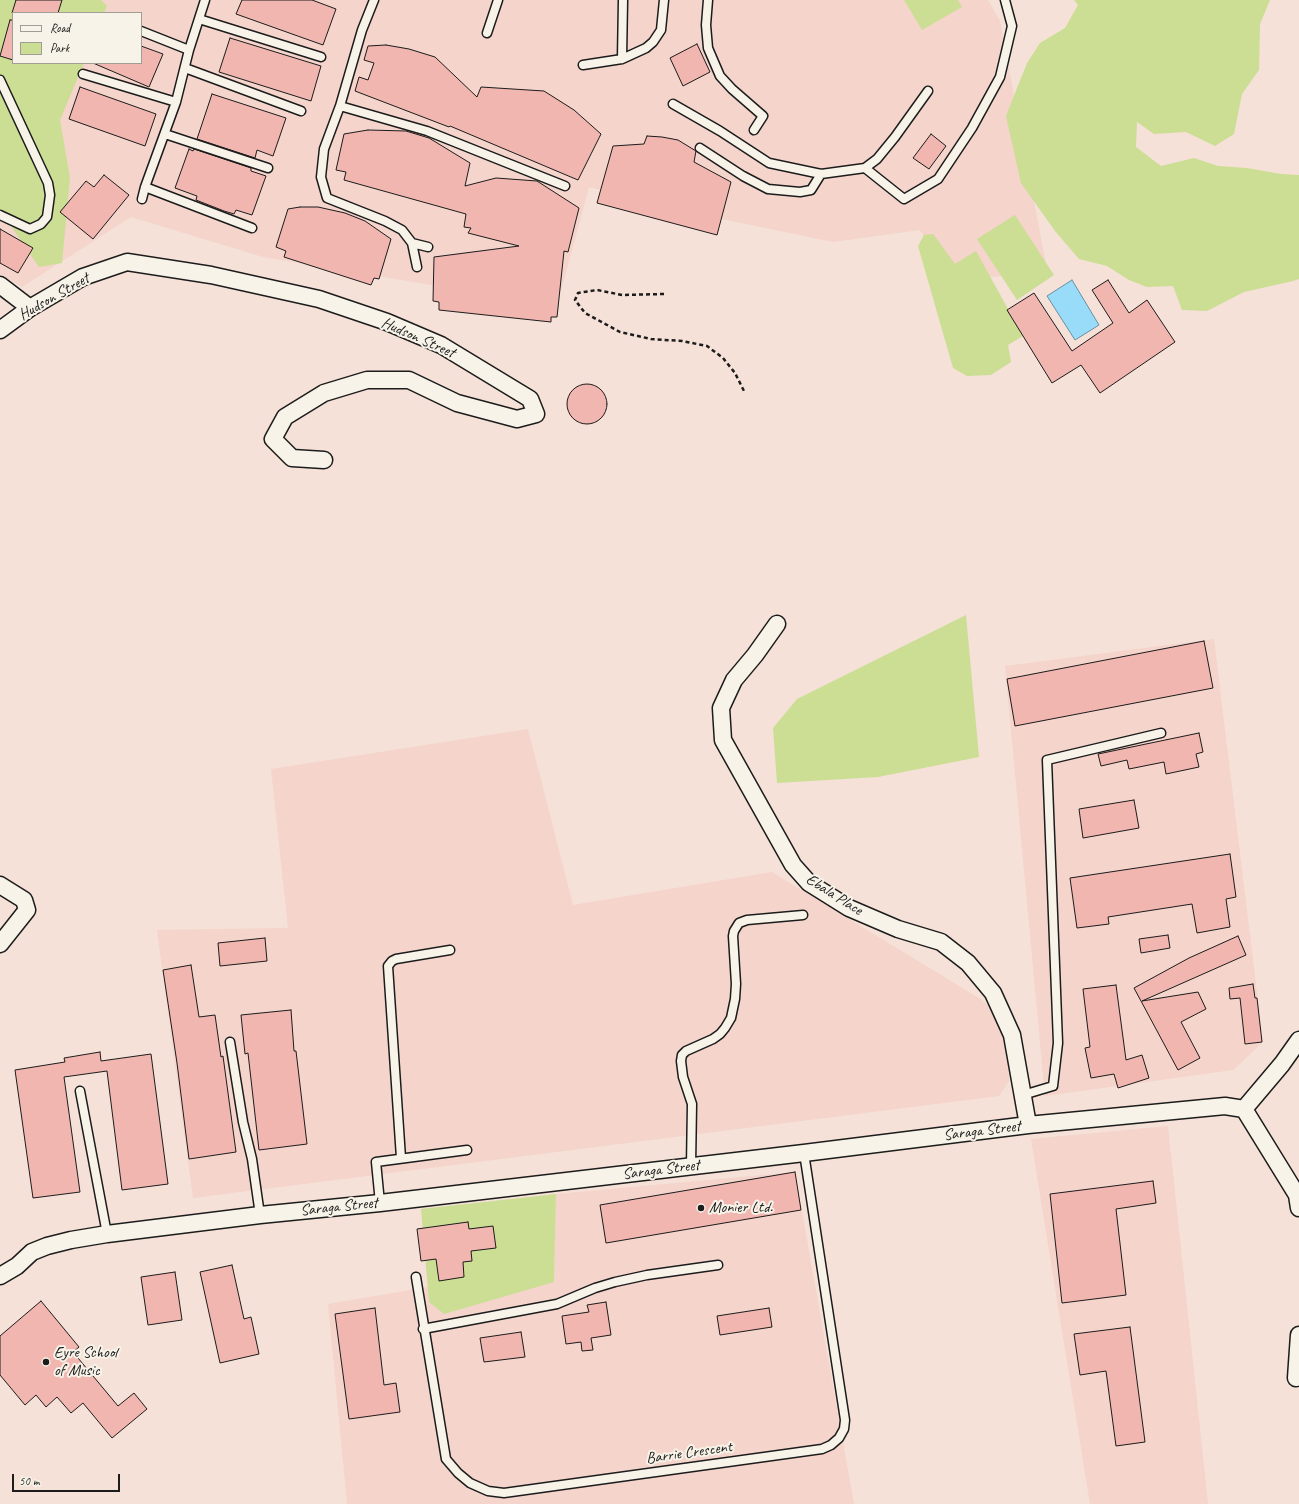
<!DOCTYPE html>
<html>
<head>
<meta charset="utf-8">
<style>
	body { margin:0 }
	#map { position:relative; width:1299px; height:1504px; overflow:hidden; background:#f5e1d7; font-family:Caveat,sans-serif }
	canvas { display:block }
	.legend { position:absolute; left:12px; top:12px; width:130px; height:52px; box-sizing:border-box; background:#f7f3e8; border:1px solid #9f9d96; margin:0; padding:5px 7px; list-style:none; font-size:12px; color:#1c1c1c }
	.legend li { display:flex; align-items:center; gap:8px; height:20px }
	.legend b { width:20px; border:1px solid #9f9d96 }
	.scale { position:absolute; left:12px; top:1474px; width:108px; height:18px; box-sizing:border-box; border:2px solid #1c1c1c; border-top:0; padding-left:5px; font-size:12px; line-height:14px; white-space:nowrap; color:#1c1c1c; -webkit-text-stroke:3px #f7f3e8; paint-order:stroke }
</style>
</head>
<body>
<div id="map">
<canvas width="1299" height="1504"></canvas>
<ul class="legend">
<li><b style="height:5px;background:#f7f3e8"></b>Road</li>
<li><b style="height:11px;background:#cbde93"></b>Park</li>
</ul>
<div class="scale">50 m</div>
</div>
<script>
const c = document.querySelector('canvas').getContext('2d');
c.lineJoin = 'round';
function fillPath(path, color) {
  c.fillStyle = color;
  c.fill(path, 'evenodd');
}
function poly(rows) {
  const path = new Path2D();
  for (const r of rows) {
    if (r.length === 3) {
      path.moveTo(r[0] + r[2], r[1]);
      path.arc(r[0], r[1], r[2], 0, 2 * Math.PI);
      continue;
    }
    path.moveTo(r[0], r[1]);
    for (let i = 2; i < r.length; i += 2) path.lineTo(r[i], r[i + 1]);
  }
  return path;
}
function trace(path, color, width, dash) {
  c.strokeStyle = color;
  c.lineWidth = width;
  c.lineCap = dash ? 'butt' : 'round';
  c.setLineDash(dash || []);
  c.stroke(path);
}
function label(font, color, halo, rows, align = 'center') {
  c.font = font + ' Caveat,sans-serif';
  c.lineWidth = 4;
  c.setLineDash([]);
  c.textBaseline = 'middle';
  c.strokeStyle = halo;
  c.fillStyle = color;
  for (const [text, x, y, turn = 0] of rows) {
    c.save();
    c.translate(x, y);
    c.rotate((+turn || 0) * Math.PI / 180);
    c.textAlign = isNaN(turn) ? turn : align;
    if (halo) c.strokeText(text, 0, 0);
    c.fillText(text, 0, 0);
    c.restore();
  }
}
fillPath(poly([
	[0,0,988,0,1000,21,1047,270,954,282,920,230,833,242,717,218,589,187,557,306,263,257,131,217,22,287,0,274],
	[13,13,141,13,141,63,13,63],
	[1214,639,1263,1042,1233,1070,1045,1096,1005,666],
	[528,729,573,905,772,872,982,1000,1006,1023,1009,1081,999,1096,193,1198,157,930,288,928,271,769],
	[1168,1126,1208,1504,1090,1504,1031,1139],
	[795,1172,854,1504,347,1504,328,1304,428,1287,429,1302,554,1282,556,1194]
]), '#f4d4cb');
fillPath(poly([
	[0,0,101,0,107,6,104,13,13,13,13,63,84,63,60,120,70,178,62,263,39,267,0,210],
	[904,0,958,0,962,7,922,30],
	[1074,0,1270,0,1260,24,1259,70,1242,94,1234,134,1215,146,1186,132,1154,134,1137,122,1136,147,1161,166,1194,158,1218,166,1247,168,1281,174,1299,175,1299,279,1293,281,1244,292,1207,311,1182,310,1173,286,1147,287,1129,280,1107,266,1079,259,1055,231,1021,183,1006,116,1027,63,1040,43,1065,28,1078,5],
	[1015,215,1054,275,1017,300,977,239],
	[933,234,955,264,976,251,1023,336,1008,345,1011,362,991,375,967,376,953,368,918,246,924,235],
	[966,615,979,757,878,777,777,783,773,728,797,699],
	[556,1194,554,1282,444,1314,429,1302,421,1209]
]), '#cbde93');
const water = poly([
	[1072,280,1099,325,1075,340,1047,296,1072,280]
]);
fillPath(water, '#98dcfa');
trace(water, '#668fa1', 1);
const building = poly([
	[16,0,62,0,58,13,12,13,16,0],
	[242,0,312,0,336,9,323,45,236,14,242,0],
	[10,20,13,20,13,60,0,56,10,20],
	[230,38,321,66,311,101,219,72,230,38],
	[697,44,710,72,683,86,670,58,697,44],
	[386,45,409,49,435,57,477,97,481,87,544,91,574,110,601,134,578,180,450,126,449,127,355,91,359,77,368,80,374,63,364,60,368,46,386,45],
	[141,46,163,54,149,87,93,63,141,63,141,46],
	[80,87,156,114,145,146,69,119,80,87],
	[212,94,286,118,273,156,257,150,255,158,197,139,212,94],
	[368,130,406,131,429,138,470,163,465,186,496,178,537,181,579,208,568,252,564,251,557,317,551,317,551,322,439,310,439,302,433,301,434,257,519,246,468,233,471,228,464,227,466,214,344,180,346,172,336,170,344,134,368,130],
	[931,134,946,146,929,169,913,158,931,134],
	[647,136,662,137,678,140,696,151,694,162,731,182,717,235,597,203,613,146,644,144,647,136],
	[189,149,193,151,194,149,251,168,251,171,266,176,252,215,236,210,234,214,224,211,196,200,197,196,175,188,189,149],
	[104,175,129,195,93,239,60,212,86,181,94,187,104,175],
	[300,207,318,207,345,213,365,221,391,239,379,279,374,278,371,285,284,257,286,251,276,247,288,209,300,207],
	[0,229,33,248,18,273,0,263,0,229],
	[1108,280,1129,313,1147,300,1175,342,1100,393,1081,365,1052,383,1007,310,1034,293,1072,351,1113,323,1092,290,1108,280],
	[587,404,20],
	[1204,641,1213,688,1015,726,1007,679,1204,641],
	[1199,733,1203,752,1196,754,1199,767,1166,774,1164,762,1129,769,1127,760,1101,766,1098,754,1199,733],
	[1134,800,1139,828,1083,838,1079,809,1134,800],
	[1230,854,1236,897,1226,899,1230,927,1197,933,1192,904,1108,917,1109,924,1077,928,1070,878,1230,854],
	[1168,935,1170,948,1141,953,1139,939,1168,935],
	[1238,936,1246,955,1142,1001,1198,992,1206,1009,1181,1022,1200,1058,1178,1070,1134,988,1189,958,1238,936],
	[265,938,267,961,220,966,218,943,265,938],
	[191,965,199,1017,215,1015,221,1057,223,1056,236,1152,189,1159,177,1063,163,970,191,965],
	[1253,984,1255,998,1257,998,1262,1042,1245,1044,1240,998,1230,999,1229,988,1253,984],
	[1116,985,1126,1060,1142,1055,1149,1078,1118,1088,1114,1074,1091,1078,1085,1048,1090,1047,1083,989,1116,985],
	[291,1010,294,1051,296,1051,307,1144,259,1150,248,1053,245,1054,241,1015,291,1010],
	[100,1052,101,1061,151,1054,168,1184,122,1190,107,1071,64,1077,80,1192,33,1198,15,1070,65,1062,64,1058,100,1052],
	[795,1172,801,1210,606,1243,600,1205,795,1172],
	[1153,1181,1156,1203,1116,1209,1126,1295,1062,1303,1050,1194,1153,1181],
	[468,1222,469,1229,493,1226,496,1248,471,1251,472,1261,463,1262,464,1277,439,1281,436,1259,421,1261,417,1229,468,1222],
	[232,1265,244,1319,251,1317,259,1354,220,1363,200,1272,232,1265],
	[175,1272,182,1320,148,1325,141,1277,175,1272],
	[41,1301,79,1347,73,1352,118,1406,134,1393,147,1409,112,1438,83,1403,71,1413,57,1397,46,1407,36,1395,25,1405,0,1375,0,1336,41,1301],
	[606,1302,611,1335,591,1338,593,1350,582,1351,581,1342,566,1344,562,1316,589,1312,587,1305,606,1302],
	[375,1308,384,1385,396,1383,400,1412,349,1419,335,1314,375,1308],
	[769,1308,772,1327,720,1335,717,1316,769,1308],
	[1130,1327,1145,1442,1116,1446,1106,1371,1080,1375,1074,1334,1130,1327],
	[521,1332,525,1357,484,1362,480,1338,521,1332]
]);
fillPath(building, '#f1b6b0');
trace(building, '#1c1c1c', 1);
const lane = poly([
	[374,0,362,30,340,106,427,131,565,186],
	[708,0,706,25,708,48,720,76,732,89,763,116,754,130],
	[199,19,321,57],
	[141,31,189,50],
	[487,33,498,0],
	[622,59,646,48,653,42,661,30,664,0],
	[583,65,622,59,623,0],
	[185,68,301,111],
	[83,74,176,102],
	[0,80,48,183,50,195,47,217,41,224,30,229,0,215],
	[673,104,720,131,769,163,821,174,865,168,877,159,895,137,928,91],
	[340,106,324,149,321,177,327,198,385,221,402,230,412,243,428,247],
	[165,134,268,168],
	[700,148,743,176,768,189,800,192,811,190,821,174],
	[865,168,904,199,938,179,972,128,1000,77,1012,26,1005,0],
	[145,187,252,228],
	[142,199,145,187,176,102,189,50,205,0],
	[412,243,417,267],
	[230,1042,243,1122,252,1159,260,1215],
	[80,1091,107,1234],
	[1023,1095,1053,1086,1058,1043,1047,760,1161,733],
	[401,1158,388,966,392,961,396,959,450,950],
	[691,1166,692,1104,683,1077,681,1061,682,1055,686,1051,713,1039,720,1034,725,1028,731,1018,735,999,736,984,733,936,734,931,739,923,747,920,803,915],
	[380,1203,376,1162,467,1150],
	[416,1277,446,1459,458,1473,470,1483,488,1491,504,1493,822,1449,831,1445,839,1438,844,1429,845,1420,804,1153],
	[423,1329,557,1304,595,1288,615,1282,647,1275,718,1265]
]);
const street = poly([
	[0,285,30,308],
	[0,330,30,308,83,277,127,262,211,275,319,299,387,322,441,345,530,399,536,414,517,419,457,403,409,380,367,380,324,393,285,417,273,439,292,458,324,460],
	[777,624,755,655,734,680,721,708,723,740,793,865,809,883,849,908,898,929,941,942,968,963,993,993,1012,1035,1028,1125],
	[0,885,24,900,27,910,0,944],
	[1244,1109,1297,1195,1299,1208],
	[0,1276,17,1266,32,1252,47,1246,71,1240,107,1234,260,1215,380,1203,804,1153,1028,1125,1225,1106,1244,1109,1282,1064,1299,1040],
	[1296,1378,1299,1335]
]);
trace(lane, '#1c1c1c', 11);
trace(street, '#1c1c1c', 19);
trace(poly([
	[664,294,622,295,597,290,578,293,575,300,585,313,620,332,651,339,682,341,707,346,723,358,735,373,745,393]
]), '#1c1c1c', 2.5, [4, 3]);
trace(lane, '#f7f3e8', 8);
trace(street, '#f7f3e8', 16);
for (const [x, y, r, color] of [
	[701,1208,4,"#1c1c1c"],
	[46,1362,4,"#1c1c1c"]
]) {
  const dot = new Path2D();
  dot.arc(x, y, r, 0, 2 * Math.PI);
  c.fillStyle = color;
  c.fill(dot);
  trace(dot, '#f7f3e8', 1.5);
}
label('16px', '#1c1c1c', '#f7f3e8', [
	["Hudson Street",54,297,-30],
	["Hudson Street",418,338,24],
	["Ebala Place",834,895,32],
	["Saraga Street",982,1131,-7],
	["Saraga Street",661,1170,-7],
	["Saraga Street",339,1207,-6],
	["Barrie Crescent",689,1453,-8]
]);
label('16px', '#1c1c1c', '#f7f3e8', [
	["Monier Ltd.",709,1208],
	["Eyre School",54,1353],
	["of Music",54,1371]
], 'left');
</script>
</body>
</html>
